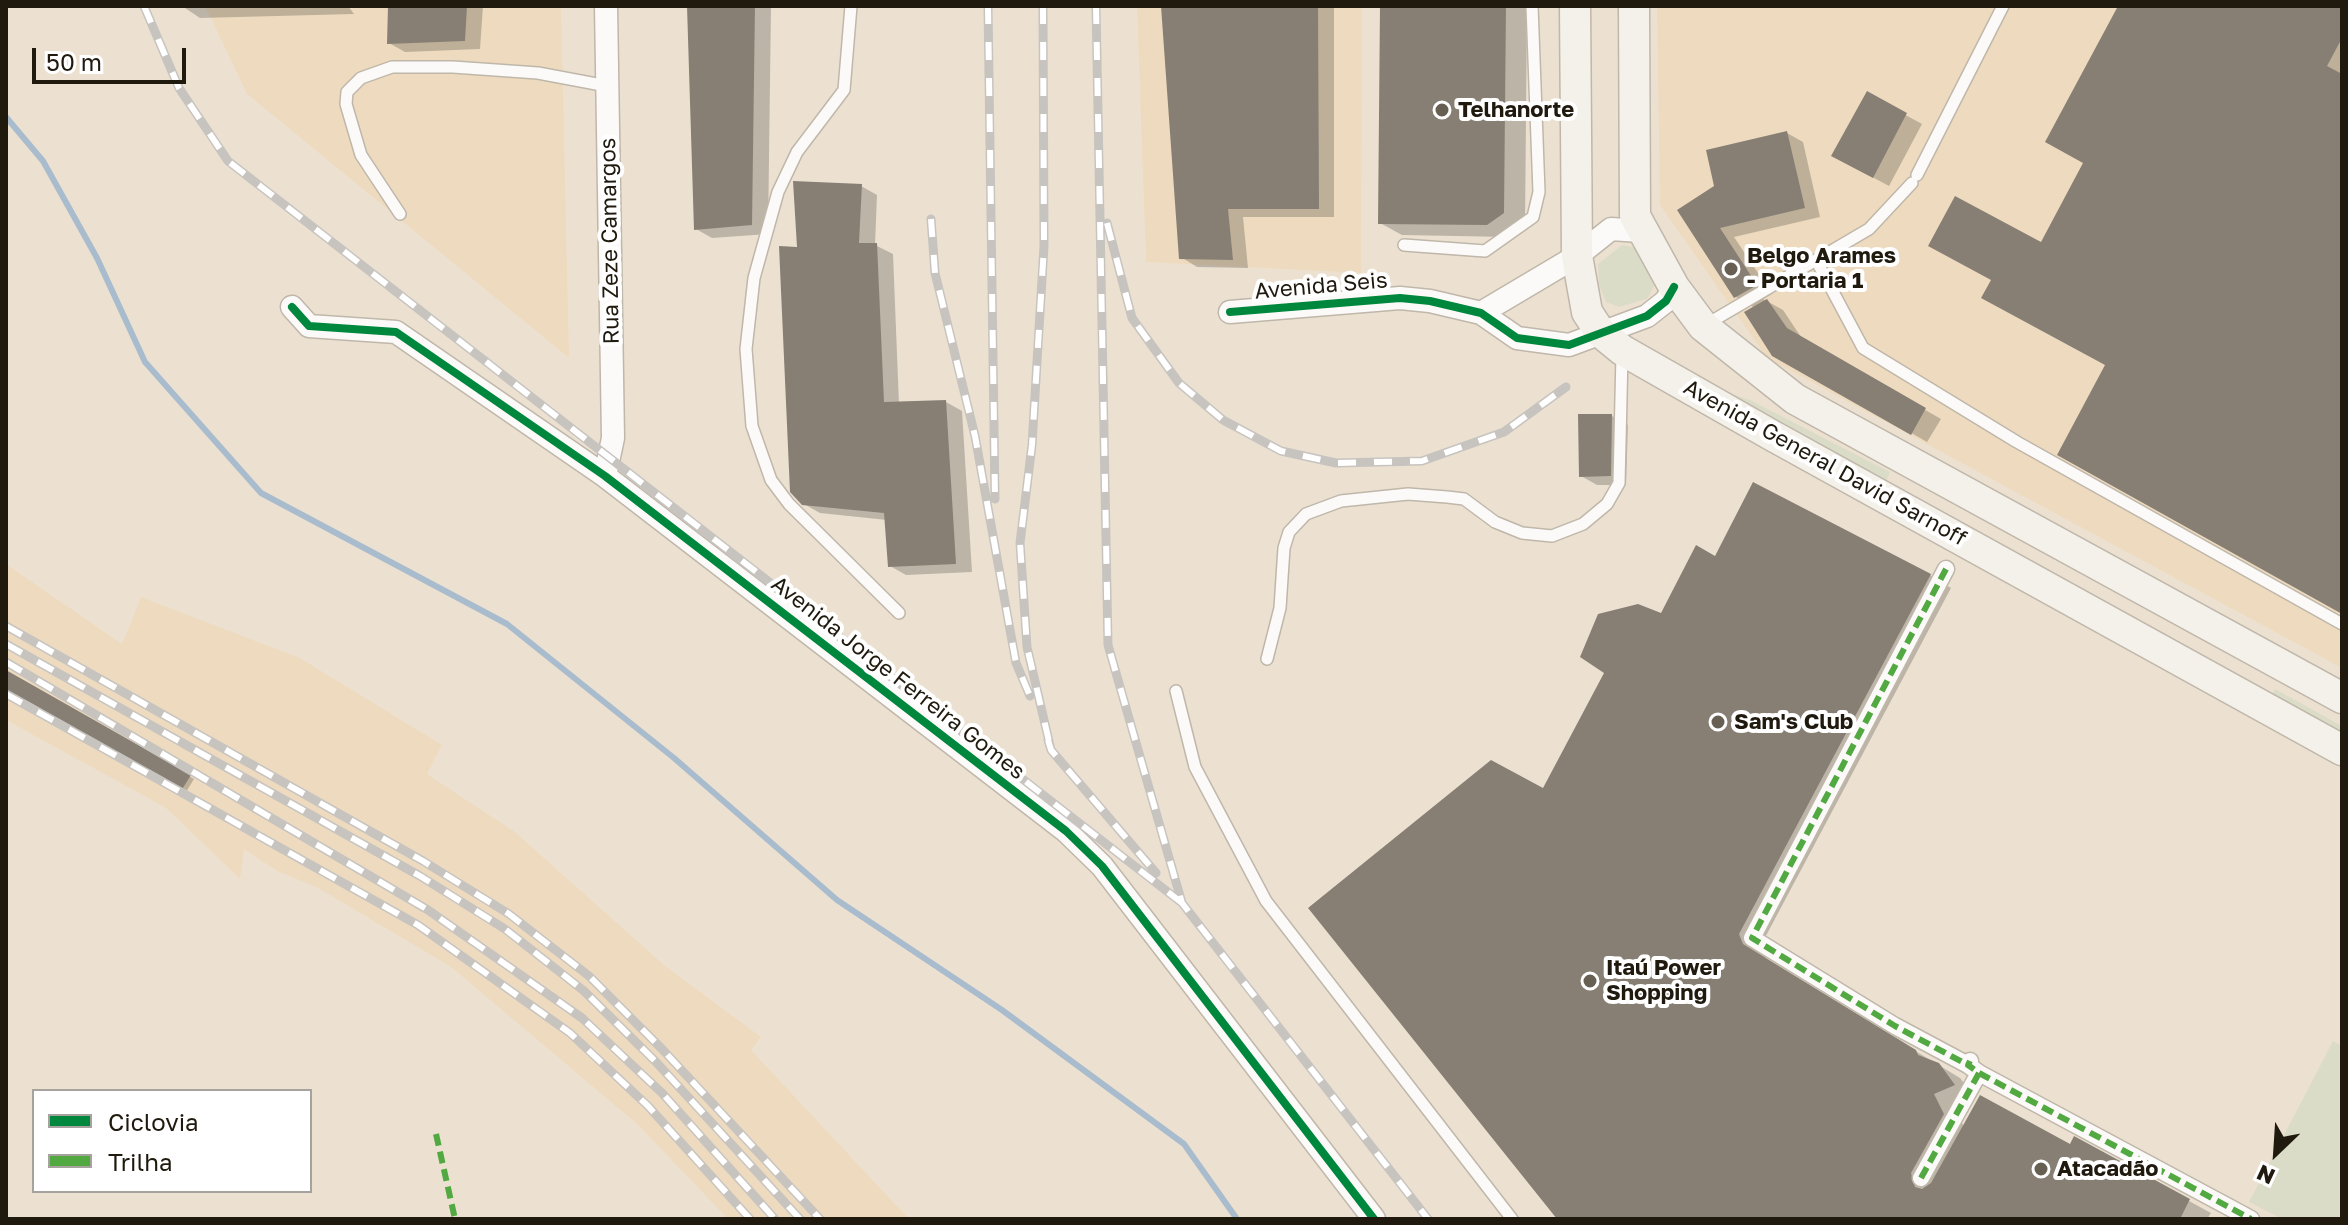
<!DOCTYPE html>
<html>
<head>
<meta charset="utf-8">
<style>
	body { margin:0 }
	#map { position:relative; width:2348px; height:1225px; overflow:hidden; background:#ece1d1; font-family:"Golos Text",sans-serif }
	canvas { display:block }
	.frame { position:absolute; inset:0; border:8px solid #20190e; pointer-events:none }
	.legend { position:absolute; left:32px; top:1089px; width:280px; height:104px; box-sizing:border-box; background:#fff; border:2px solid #a6a39f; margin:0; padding:10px 14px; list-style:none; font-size:24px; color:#20190e }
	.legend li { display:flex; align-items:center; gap:16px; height:40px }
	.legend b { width:40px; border:2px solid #a6a39f }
	.north { position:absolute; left:2236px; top:1113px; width:80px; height:80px; -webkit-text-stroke:6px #fff; paint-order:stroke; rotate:205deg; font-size:22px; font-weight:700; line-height:32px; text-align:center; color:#20190e }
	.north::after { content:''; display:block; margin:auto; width:28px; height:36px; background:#20190e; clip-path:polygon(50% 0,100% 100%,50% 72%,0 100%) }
	.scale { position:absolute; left:32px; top:48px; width:154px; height:36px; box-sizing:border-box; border:4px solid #20190e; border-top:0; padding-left:10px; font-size:24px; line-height:28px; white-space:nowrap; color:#20190e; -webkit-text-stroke:6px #fff; paint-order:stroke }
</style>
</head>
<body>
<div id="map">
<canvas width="2348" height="1225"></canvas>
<div class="frame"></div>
<ul class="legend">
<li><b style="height:10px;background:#00873e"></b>Ciclovia</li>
<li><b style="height:10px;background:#52a941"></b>Trilha</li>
</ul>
<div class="north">N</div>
<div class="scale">50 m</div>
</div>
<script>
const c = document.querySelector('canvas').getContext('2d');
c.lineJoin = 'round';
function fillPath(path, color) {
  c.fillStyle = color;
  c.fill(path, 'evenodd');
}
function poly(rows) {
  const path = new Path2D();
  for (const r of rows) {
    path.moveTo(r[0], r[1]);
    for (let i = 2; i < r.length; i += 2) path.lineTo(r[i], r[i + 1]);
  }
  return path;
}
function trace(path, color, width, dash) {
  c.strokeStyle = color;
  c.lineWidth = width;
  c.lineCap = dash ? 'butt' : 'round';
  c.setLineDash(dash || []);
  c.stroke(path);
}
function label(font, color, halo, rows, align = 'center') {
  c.font = font + ' "Golos Text",sans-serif';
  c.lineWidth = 8;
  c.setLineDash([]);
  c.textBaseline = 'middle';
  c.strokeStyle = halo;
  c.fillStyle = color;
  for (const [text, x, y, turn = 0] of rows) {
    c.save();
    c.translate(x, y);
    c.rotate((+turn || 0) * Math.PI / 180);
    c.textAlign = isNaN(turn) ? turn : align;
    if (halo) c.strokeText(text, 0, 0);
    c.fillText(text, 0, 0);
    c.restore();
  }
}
fillPath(poly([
	[205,6,561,6,569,358,247,94],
	[1137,6,1362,6,1361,273,1146,262],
	[1657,6,2342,6,2342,668,1767,358,1660,205],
	[6,564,122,644,141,597,300,658,442,745,427,774,515,832,664,965,761,1037,751,1050,909,1219,728,1219,637,1124,451,967,318,888,277,871,244,849,240,879,166,808,6,720]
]), '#eedbbf');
fillPath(poly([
	[1622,245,1638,248,1657,281,1647,299,1619,307,1606,302,1599,285,1598,264],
	[1709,387,1750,400,1890,472,1883,489],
	[2275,689,2342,726,2342,741,2269,701],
	[2333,1041,2342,1046,2342,1219,2282,1219,2249,1202]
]), '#dbdcc7');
fillPath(poly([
	[182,6,348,6,354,14,200,18],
	[390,6,483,6,480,49,405,52,389,43],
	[689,6,771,6,768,234,712,238,696,229],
	[1163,6,1334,6,1334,217,1243,217,1248,268,1197,267,1181,257],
	[1382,6,1527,6,1525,225,1509,237,1402,235,1380,223],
	[2121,6,2342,6,2342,612,2108,365,2042,244,2086,163],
	[1867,94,1922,124,1889,186,1850,165],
	[1787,133,1803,142,1820,217,1734,237,1772,294,1763,299,1783,310,1803,340,1941,419,1927,442,1774,354,1755,308,1736,297,1680,211],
	[861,186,877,195,875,245,893,254,899,404,946,402,962,411,972,572,906,575,890,566,887,520,820,513,804,504,799,250],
	[1612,416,1628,425,1626,485,1597,485,1581,476],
	[1716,559,1930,575,1951,588,1760,947,1768,962,1960,1078,1975,1097,1954,1106,1964,1127,2070,1147,2075,1139,2211,1213,2207,1219,1560,1219,1543,791,1662,616],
	[6,672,194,779,186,792,6,690]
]), '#0003');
trace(poly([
	[6,117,43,161,97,258,145,362,261,493,507,624,674,758,837,900,1002,1010,1184,1144,1237,1219]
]), '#a9bccd', 6);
fillPath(poly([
	[388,6,467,6,465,41,387,44],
	[687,6,755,6,752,225,694,230],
	[1161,6,1318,6,1319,209,1228,209,1233,260,1179,259],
	[1380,6,1506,6,1504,213,1487,225,1378,224],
	[2118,6,2342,6,2342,38,2327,66,2342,74,2342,614,2057,455,2105,365,1981,298,1991,280,1928,246,1955,196,2041,242,2083,163,2045,142],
	[1867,91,1907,113,1873,178,1831,156],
	[1787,131,1805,208,1720,228,1757,285,1734,298,1677,210,1714,186,1706,150],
	[793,181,862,184,859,243,877,243,884,402,946,400,956,564,888,567,884,513,802,505,790,492,779,246,797,247],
	[1767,299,1787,328,1926,408,1911,435,1772,356,1744,312],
	[1578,414,1612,414,1611,476,1579,477],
	[1753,482,1931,574,1739,934,1743,944,1916,1050,1918,1055,1939,1063,1955,1085,1934,1094,1944,1114,1911,1173,1915,1187,1922,1189,1931,1183,1980,1095,2070,1144,2074,1136,2190,1199,2180,1219,1557,1219,1308,908,1491,760,1543,788,1604,673,1580,657,1598,614,1638,604,1661,613,1696,545,1715,556],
	[6,670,191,775,181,791,6,692]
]), '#877f74');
const service = poly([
	[851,6,844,90,797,152,778,192,754,278,746,349,752,426,771,480,789,504,899,613],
	[1917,175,2003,6],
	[400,214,361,155,346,104,347,92,361,78,392,67,453,67,538,73,607,86],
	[1404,245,1485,251,1533,217,1539,192,1532,6],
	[1816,260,1863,348,2017,442,2342,624],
	[1707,324,1869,229,1912,183],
	[1267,659,1280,608,1284,548,1289,532,1306,514,1341,501,1408,494,1447,497,1464,499,1495,522,1522,533,1552,536,1583,524,1607,504,1619,483,1622,355],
	[1176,691,1195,767,1266,901,1512,1219]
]);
const pedestrian = poly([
	[1946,569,1752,938,1895,1026,1968,1065],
	[1970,1061,1968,1065,1979,1073,2251,1219],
	[1921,1178,1979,1073]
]);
const minor = poly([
	[292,307,309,326,396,332,605,476,1066,831,1102,866,1374,1219],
	[1230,312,1400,298,1430,301,1481,313,1517,338,1569,345,1647,316,1666,301,1674,287],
	[1481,313,1577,256,1611,229,1640,231],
	[605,476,613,438,606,6]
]);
const secondary = poly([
	[1575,6,1577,256,1587,312,1600,332,1622,350,1773,436,2342,750],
	[1634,6,1635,216,1674,287,1703,326,1795,399,2342,698]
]);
trace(service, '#bfb7aa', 14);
trace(pedestrian, '#bfb7aa', 19);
trace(minor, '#bfb7aa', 25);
trace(secondary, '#bfb7aa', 33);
trace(service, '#fcfaf8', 11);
trace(pedestrian, '#fcfaf8', 16);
trace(minor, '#fcfaf8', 22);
trace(secondary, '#f4f0ea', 30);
const rail = poly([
	[144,6,179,88,228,161,1182,903],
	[988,6,995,499],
	[1043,6,1044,246,1032,445,1020,543,1027,647,1051,750],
	[1096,6,1108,645,1182,903,1428,1219],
	[931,219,935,273,975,436,1016,663,1030,696],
	[1107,223,1132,318,1179,383,1223,420,1281,451,1336,463,1422,461,1504,432,1566,387],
	[6,626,423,861,509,914,589,976,662,1049,820,1219],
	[6,644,420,876,505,929,584,991,656,1062,800,1219],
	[6,662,428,910,582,1018,662,1093,775,1219],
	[6,694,418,925,570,1033,648,1106,750,1219],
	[1048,740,1051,750,1156,873]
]);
trace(rail, '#c7c4c0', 9);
trace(rail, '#fff', 6, [18]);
trace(poly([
	[1946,569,1752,938,1895,1026,1968,1065],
	[1970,1061,1968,1065,1979,1073,2251,1219],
	[436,1134,455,1219],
	[1921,1178,1979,1073]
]), '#52a941', 6, [12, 6]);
trace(poly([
	[292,307,309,326,396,332,605,476,1066,831,1102,866,1374,1219],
	[1230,312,1400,298,1430,301,1481,313,1517,338,1569,345,1647,316,1666,301,1674,287]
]), '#00873e', 8);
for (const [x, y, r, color] of [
	[1442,110,8,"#675f52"],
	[1731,269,8,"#675f52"],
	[1718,722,8,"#675f52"],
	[1590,981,8,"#675f52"],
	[2041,1169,8,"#675f52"]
]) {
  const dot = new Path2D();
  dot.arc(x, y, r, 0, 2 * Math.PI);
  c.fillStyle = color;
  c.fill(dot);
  trace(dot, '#fff', 3);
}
label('bold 22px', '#20190e', '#fff', [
	["Telhanorte",1458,110],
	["Belgo Arames",1747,256],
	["- Portaria 1",1747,281],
	["Sam's Club",1734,722],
	["Itaú Power",1606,968],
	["Shopping",1606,993],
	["Atacadão",2057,1169]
], 'left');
label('22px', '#20190e', '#fff', [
	["Rua Zeze Camargos",610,241,-91],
	["Avenida Seis",1321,286,-5],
	["Avenida General David Sarnoff",1825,463,29],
	["Avenida Jorge Ferreira Gomes",898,678,38]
]);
</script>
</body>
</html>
